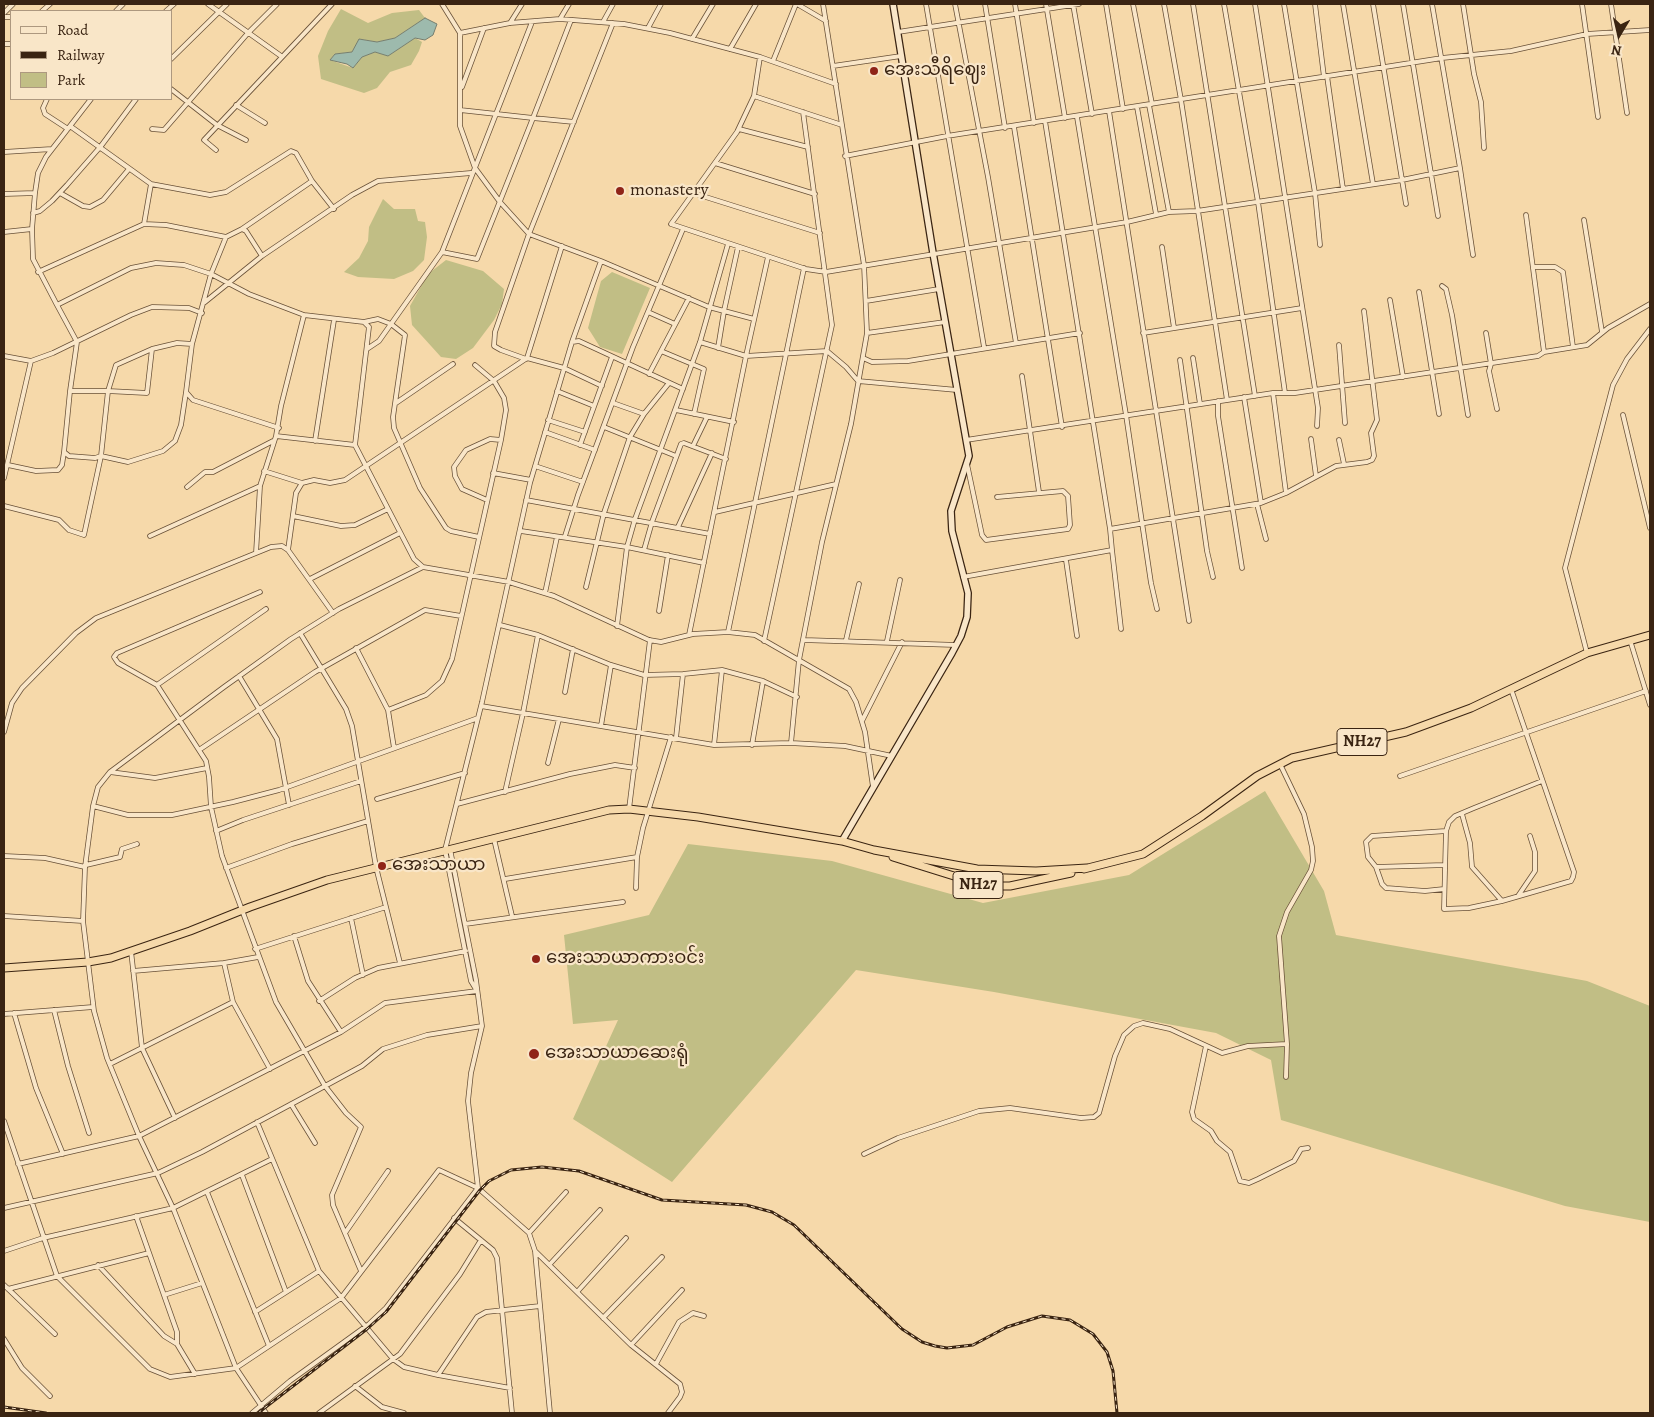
<!DOCTYPE html>
<html>
<head>
<meta charset="utf-8">
<style>
	body { margin:0 }
	#map { position:relative; width:1654px; height:1417px; overflow:hidden; background:#f6d9aa; font-family:Alegreya,serif }
	canvas { display:block }
	.frame { position:absolute; inset:0; border:5px solid #3a2412; pointer-events:none }
	.legend { position:absolute; left:10px; top:10px; width:162px; height:90px; box-sizing:border-box; background:#f9e6c8; border:1px solid #ad987f; margin:0; padding:6px 9px; list-style:none; font-size:15px; color:#3a2412 }
	.legend li { display:flex; align-items:center; gap:10px; height:25px }
	.legend b { width:25px; border:1px solid #ad987f }
	.north { position:absolute; left:1594px; top:10px; width:50px; height:50px; -webkit-text-stroke:4px #f9e6c8; paint-order:stroke; rotate:189deg; font-size:14px; font-weight:700; line-height:20px; text-align:center; color:#3a2412 }
	.north::after { content:''; display:block; margin:auto; width:18px; height:22px; background:#3a2412; clip-path:polygon(50% 0,100% 100%,50% 72%,0 100%) }
</style>
</head>
<body>
<div id="map">
<canvas width="1654" height="1417"></canvas>
<div class="frame"></div>
<ul class="legend">
<li><b style="height:6px;background:#f9e6c8"></b>Road</li>
<li><b style="height:6px;background:#3a2412"></b>Railway</li>
<li><b style="height:14px;background:#c1be85"></b>Park</li>
</ul>
<div class="north">N</div>
</div>
<script>
const c = document.querySelector('canvas').getContext('2d');
c.lineJoin = 'round';
function fillPath(path, color) {
  c.fillStyle = color;
  c.fill(path, 'evenodd');
}
function poly(rows) {
  const path = new Path2D();
  for (const r of rows) {
    path.moveTo(r[0], r[1]);
    for (let i = 2; i < r.length; i += 2) path.lineTo(r[i], r[i + 1]);
  }
  return path;
}
function trace(path, color, width, dash) {
  c.strokeStyle = color;
  c.lineWidth = width;
  c.lineCap = dash ? 'butt' : 'round';
  c.setLineDash(dash || []);
  c.stroke(path);
}
function label(font, color, halo, rows, align = 'center') {
  c.font = font + ' Alegreya,"Noto Sans Myanmar",serif';
  c.lineWidth = 4.5;
  c.setLineDash([]);
  c.textBaseline = 'middle';
  c.strokeStyle = halo;
  c.fillStyle = color;
  for (const [text, x, y, turn = 0] of rows) {
    c.save();
    c.translate(x, y);
    c.rotate((+turn || 0) * Math.PI / 180);
    c.textAlign = isNaN(turn) ? turn : align;
    if (halo) c.strokeText(text, 0, 0);
    c.fillText(text, 0, 0);
    c.restore();
  }
}
fillPath(poly([
	[341,9,368,23,392,13,419,10,425,18,395,38,377,42,360,39,352,52,335,54,330,60,353,68,362,57,375,52,388,56,415,38,422,42,419,51,411,65,390,72,377,88,364,93,321,79,318,56,328,31],
	[383,199,394,209,415,209,418,221,425,222,427,237,424,260,413,271,394,279,358,277,344,272,359,258,368,241,369,227],
	[446,260,483,271,504,289,502,304,494,320,473,348,456,359,441,357,412,325,410,306,428,274],
	[612,272,650,288,622,354,600,347,588,328,601,281],
	[1265,791,1324,891,1336,935,1587,981,1650,1006,1650,1222,1565,1206,1281,1120,1271,1060,1216,1033,994,992,856,970,672,1182,573,1119,618,1020,573,1024,564,935,649,915,688,844,832,861,983,903,1129,875]
]), '#c1be85');
const water = poly([
	[425,18,437,24,433,35,425,40,415,38,388,56,375,52,362,57,353,68,347,64,330,60,335,54,352,52,359,39,377,42,395,38,425,18]
]);
fillPath(water, '#9dbaad');
trace(water, '#757e6f', 1);
const street = poly([
	[208,4,281,56],
	[442,4,460,33,460,126,475,168,500,202,529,234,601,261,572,342,530,483,482,702,445,850,471,981,477,991],
	[797,4,826,21],
	[926,4,984,347],
	[955,4,988,177,1016,343],
	[985,4,1005,128],
	[1015,4,1034,123],
	[1046,4,1065,118],
	[1073,4,1092,114],
	[1106,4,1123,109],
	[1133,4,1152,104],
	[1164,4,1181,100,1227,400],
	[1193,4,1255,396],
	[1224,4,1258,202,1285,393],
	[1255,4,1318,408,1317,426],
	[1284,4,1315,193,1320,245],
	[1315,4,1324,77],
	[1343,4,1373,184],
	[1373,4,1406,204],
	[1403,4,1438,216],
	[1463,4,1474,74,1481,102,1484,148],
	[1582,4,1598,117],
	[1611,4,1627,113],
	[42,11,50,4],
	[116,11,123,4],
	[166,11,174,4],
	[4,13,13,4],
	[4,17,11,17],
	[560,19,569,4],
	[571,20,533,118,574,122],
	[603,22,613,4],
	[510,23,522,4],
	[648,28,661,4],
	[898,32,1079,4],
	[460,33,510,23,560,19,624,24,670,33,760,57,836,84],
	[692,39,713,4],
	[4,44,11,44],
	[730,49,756,4],
	[760,57,754,96,737,132,671,224,806,269,826,272,1127,222,1169,212,1197,211,1402,180,1460,168,1432,4],
	[171,59,227,4],
	[773,61,796,4],
	[833,66,901,56],
	[1327,76,1343,189],
	[462,87,484,28],
	[171,89,217,125,246,140],
	[754,96,842,125],
	[47,99,43,108,45,114,68,129],
	[91,99,46,157,38,173,35,193,32,229,33,259,57,305,131,268,156,263,184,265,211,274,249,294,304,315,364,322,369,327,355,445,414,559,423,567,509,582,554,596,649,640,661,642,693,634,728,632,755,635,849,689,856,702,865,732,873,787],
	[236,105,265,123],
	[1149,105,1169,212],
	[1137,107,1156,214],
	[1109,111,1189,621],
	[1077,117,1126,415,1151,583,1157,609],
	[1045,121,1110,529],
	[70,126,151,184,210,195,226,192,291,151,296,153,312,181,334,209],
	[1014,127,1062,427],
	[152,129,164,130,248,33,277,4],
	[739,129,808,147],
	[216,150,204,140,332,4],
	[4,152,52,149],
	[845,156,947,136,1442,58,1511,51,1587,34,1650,30],
	[715,163,815,194],
	[1460,168,1473,255],
	[60,193,83,206,90,207,103,200,129,169],
	[693,193,820,233],
	[4,194,35,193],
	[33,213,40,211,52,201,67,185,101,146,136,99],
	[1526,215,1544,352],
	[1584,220,1602,332],
	[144,224,151,184],
	[242,229,312,181],
	[4,232,32,229],
	[226,237,211,274,192,344,186,392,193,400,279,428],
	[1162,247,1174,328],
	[442,252,477,259,533,118,460,110],
	[601,261,709,307,754,319],
	[1533,267,1555,267,1563,272,1573,347],
	[38,272,144,224,166,225,226,237,242,229,246,231,262,256],
	[1442,286,1446,289,1452,315,1468,415],
	[1419,292,1439,414],
	[1390,300,1403,377],
	[866,301,939,289],
	[205,302,262,256,352,195,378,181,471,173],
	[57,305,77,342,70,391,108,391,116,365,152,349,177,343,192,344],
	[648,312,675,324],
	[364,322,378,319,391,324,379,341,367,349],
	[867,333,945,322],
	[1143,333,1302,308],
	[1486,333,1491,364,1489,371,1497,409],
	[572,342,579,341,683,389],
	[700,342,746,356,827,351,846,367,858,381,957,390],
	[1339,345,1345,423],
	[718,348,724,311,738,247],
	[661,351,704,369,694,414],
	[4,356,31,361,53,353,131,315,152,307,189,308,202,313],
	[527,358,562,246],
	[863,358,872,362,908,361,1080,333],
	[1193,358,1200,404],
	[526,359,501,350,494,346,495,332,529,234,613,23],
	[1180,360,1207,551,1213,577],
	[649,374,689,298],
	[1022,376,1039,492],
	[70,391,64,452,69,456,95,458,101,456,108,391,147,393,152,349],
	[557,391,594,406],
	[1244,397,1261,503],
	[1218,401,1218,416,1242,568],
	[396,403,453,364],
	[676,410,734,422],
	[644,414,669,383],
	[1623,415,1650,528],
	[548,420,585,432],
	[604,427,676,456],
	[545,432,595,450],
	[276,436,281,406,304,315],
	[1311,439,1316,476],
	[966,440,1273,393,1295,393,1538,356,1544,352,1587,345,1608,328,1650,304],
	[1339,440,1344,464],
	[315,441,334,320],
	[580,445,612,357],
	[693,446,707,417],
	[967,464,982,535,986,540,1068,529,1070,525,1068,496,1063,491,997,497],
	[8,465,36,471,58,470,62,465,64,452],
	[535,466,583,482],
	[264,471,302,483],
	[493,473,531,480],
	[4,478,31,361],
	[187,487,205,472,213,472,273,441],
	[1286,493,1336,466,1367,462,1372,460,1374,456,1371,433,1377,420,1364,311],
	[487,500,462,489,455,476,454,467,466,450,490,439,501,440],
	[526,500,710,534],
	[1257,504,1266,539],
	[4,506,59,520,69,530,84,535,101,456,128,462,163,451,175,441,181,425,186,392],
	[715,512,836,484],
	[293,516,341,526,355,525,388,509],
	[678,527,712,453],
	[521,531,627,547,704,563],
	[150,536,260,486],
	[565,536,578,495,633,347,683,229],
	[479,537,451,531,446,528,420,488,394,428,393,417,405,335,391,324,442,252,532,22],
	[288,550,296,493,302,483,314,480,330,483,345,480,527,358,564,368,602,386],
	[644,550,652,522,681,444,684,443,726,459],
	[1112,550,1121,629],
	[256,553,260,486,276,436,355,445],
	[1066,560,1077,636],
	[963,577,1112,550,1110,529,1261,503,1286,493,1273,393],
	[310,579,400,533],
	[586,587,604,513,630,437,644,414,613,403],
	[545,593,557,537],
	[266,609,157,685,206,761,209,777,211,807,222,856,276,1002,325,1086,346,1113,361,1127,332,1195,333,1205,361,1271],
	[659,611,668,555],
	[500,625,538,635,611,665,644,675,683,674,722,670,763,681,797,697],
	[617,626,627,547,635,519,700,342,728,244],
	[728,632,804,268],
	[300,633,346,709,352,726,376,867,400,963],
	[689,635,746,356,768,257],
	[804,640,956,645],
	[846,640,859,584],
	[1630,640,1650,705],
	[764,641,832,325,803,112],
	[887,641,900,580],
	[356,648,388,710,394,748],
	[1587,653,1565,568,1613,385,1627,359,1650,329],
	[239,676,277,739,289,805],
	[157,685,118,663,114,657,117,653,260,592],
	[1511,689,1574,872,1573,877,1571,881,1502,901,1469,908,1444,909,1446,831,1449,822,1455,816,1474,808,1542,781],
	[565,692,573,649],
	[481,706,714,745,791,743,845,746,892,756],
	[388,710,426,695,442,681,452,659,501,440,506,410,504,398,494,381,475,365],
	[862,721,902,642],
	[601,726,611,665],
	[4,732,12,703,22,688,76,633,96,618,271,547,282,546,288,550,333,613],
	[676,738,683,674],
	[791,743,799,660,822,542,851,424,867,333,864,265,823,4],
	[714,745,722,670],
	[752,745,763,681],
	[199,750,315,672,425,610,461,616],
	[548,763,559,719],
	[1280,764,1304,814,1312,847,1313,861,1311,870,1287,912,1279,936,1287,1044,1286,1077],
	[110,772,155,778,207,768],
	[1400,776,1646,691],
	[505,792,523,713,538,635],
	[377,799,465,773],
	[457,804,570,774,615,765,635,768],
	[93,806,128,815,172,815,233,802,279,790,478,718],
	[629,809,650,640],
	[1462,814,1470,843,1472,867,1502,901],
	[216,831,243,820,361,781],
	[494,839,512,916],
	[450,849,476,980,482,1026,471,1073,468,1101,478,1188,529,1233,535,1251,550,1413],
	[4,856,45,858,85,867],
	[86,865,120,857,122,849,137,844],
	[1376,867,1445,865],
	[226,868,292,844,368,821],
	[505,879,637,857],
	[636,888,637,857,643,828,671,737],
	[1444,889,1425,891,1386,888,1382,884,1376,867,1368,857,1366,842,1372,836,1446,831],
	[1518,896,1535,871,1535,852,1530,836],
	[4,916,83,921],
	[351,918,363,975],
	[465,924,623,902],
	[294,936,308,981,341,1032],
	[255,949,386,907],
	[131,951,142,1048,175,1118],
	[224,963,233,1002,270,1069],
	[133,971,224,963,258,957],
	[319,1001,355,978,378,968,466,951],
	[54,1010,68,1066,89,1133],
	[14,1013,36,1088,63,1154],
	[4,1014,93,1007],
	[1206,1046,1192,1112,1194,1119,1211,1131,1217,1141,1230,1152,1240,1181,1249,1183,1258,1179,1294,1161,1301,1149,1308,1148],
	[110,1064,233,1002],
	[291,1104,315,1143],
	[4,1121,57,1276,150,1369,170,1377,236,1368,341,1298,439,1170,478,1188,386,1308,369,1324,290,1381,252,1413],
	[257,1122,319,1271,393,1359,404,1367,438,1375,510,1388],
	[864,1154,898,1138,979,1111,1010,1108,1081,1118,1094,1117,1099,1113,1115,1056,1124,1035,1134,1026,1143,1023,1170,1029,1222,1053,1248,1046,1287,1044],
	[18,1164,139,1136,341,1032,385,1003,477,991],
	[242,1175,286,1292],
	[207,1192,269,1346],
	[4,1208,158,1173,202,1152,325,1086,362,1066,383,1049,427,1035,482,1026],
	[136,1216,177,1332,177,1344],
	[454,1218,493,1250,497,1258,512,1413],
	[345,1233,388,1171],
	[529,1233,566,1192],
	[4,1251,43,1238,173,1208,272,1159],
	[535,1251,631,1345,680,1384,682,1392,680,1397,668,1413],
	[550,1264,600,1210],
	[98,1265,164,1336,177,1344,195,1374],
	[4,1285,55,1334],
	[8,1289,149,1253],
	[577,1292,626,1238],
	[164,1295,202,1283],
	[255,1312,319,1271],
	[603,1318,662,1257],
	[4,1339,22,1368,50,1396],
	[631,1345,682,1290],
	[656,1364,679,1322,693,1313,704,1316],
	[438,1375,477,1317,486,1312,540,1306],
	[355,1386,382,1407,404,1413],
	[266,1413,236,1368,173,1208,139,1136,107,1058,94,1011,83,921,85,867,93,806,98,787,110,772,224,687,291,639,339,609,423,567],
	[319,1413,400,1354,460,1274,481,1240]
]);
const secondary = poly([
	[842,841,952,653,961,636,967,617,968,593,952,531,951,511,969,456,933,253,893,4]
]);
const highway = poly([
	[893,857,986,886,1010,886,1071,873],
	[1084,869,1143,854,1202,816,1257,776,1292,758,1406,732,1471,708,1587,653,1650,635],
	[4,968,88,962,111,958,190,931,250,907,327,880,609,810,629,809,698,817,842,841,874,850,977,869,1036,871,1087,868]
]);
trace(street, '#695138', 5.5);
trace(secondary, '#3a2412', 8);
trace(highway, '#3a2412', 9);
trace(street, '#f9e6c8', 4);
trace(secondary, '#f9e6c8', 5.5);
trace(highway, '#f6d9aa', 7);
const rail = poly([
	[4,1407,46,1413],
	[258,1413,367,1329,386,1312,480,1190,489,1181,511,1170,542,1167,579,1171,662,1200,746,1205,772,1212,794,1225,902,1329,922,1342,935,1346,947,1348,973,1345,1007,1327,1042,1316,1070,1320,1093,1334,1107,1352,1113,1371,1117,1413]
]);
trace(rail, '#3a2412', 3);
trace(rail, '#f9e6c8', 1, [4]);
for (const [x, y, r, color] of [
	[874,71,5,"#8f2418"],
	[620,191,5,"#8f2418"],
	[382,866,5,"#8f2418"],
	[536,959,5,"#8f2418"],
	[534,1054,6,"#8f2418"]
]) {
  const dot = new Path2D();
  dot.arc(x, y, r, 0, 2 * Math.PI);
  c.fillStyle = color;
  c.fill(dot);
  trace(dot, '#f9e6c8', 2);
}
for (const [x, y, w] of [
	[1362,742,50],
	[978,885,50]
]) {
  const box = new Path2D();
  box.roundRect(x - w / 2, y - 13.5, w, 27, 4);
  c.fillStyle = '#f9e6c8';
  c.fill(box);
  trace(box, '#3a2412', 1);
}
label('bold 16px', '#3a2412', null, [
	["NH27",1362,742],
	["NH27",978,885]
]);
label('18px', '#3a2412', '#f9e6c8', [
	["အေးသီရိဈေး",884,71],
	["monastery",630,191],
	["အေးသာယာ",392,866],
	["အေးသာယာကားဝင်း",546,959],
	["အေးသာယာဆေးရုံ",545,1054]
], 'left');
</script>
</body>
</html>
